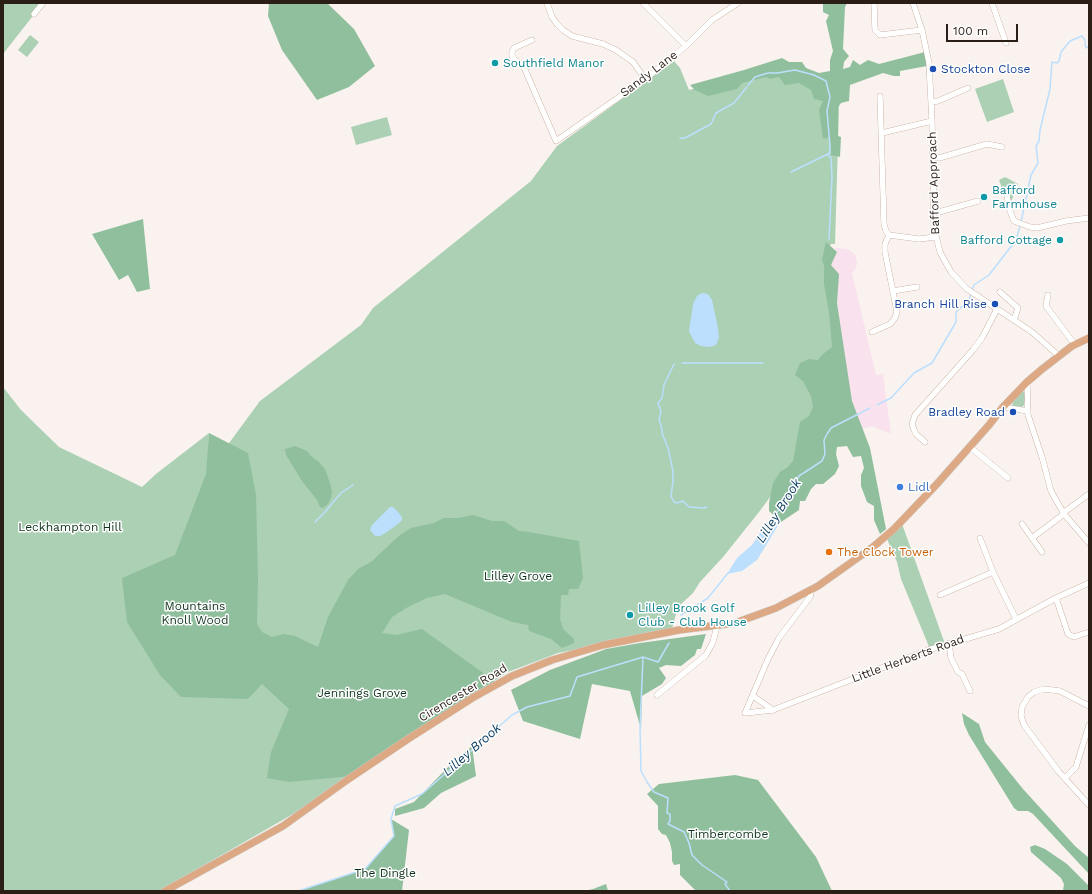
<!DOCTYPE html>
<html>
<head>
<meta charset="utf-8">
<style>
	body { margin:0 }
	#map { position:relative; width:1092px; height:894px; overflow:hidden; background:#f9f2ee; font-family:"Work Sans",sans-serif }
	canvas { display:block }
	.frame { position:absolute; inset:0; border:4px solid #2b1e17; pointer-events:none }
	.scale { position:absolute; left:946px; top:24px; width:72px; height:18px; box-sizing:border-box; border:2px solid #2b1e17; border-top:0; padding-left:5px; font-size:12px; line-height:14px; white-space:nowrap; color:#2b1e17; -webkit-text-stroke:3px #fff; paint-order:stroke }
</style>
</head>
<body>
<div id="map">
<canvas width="1092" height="894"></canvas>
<div class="frame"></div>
<div class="scale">100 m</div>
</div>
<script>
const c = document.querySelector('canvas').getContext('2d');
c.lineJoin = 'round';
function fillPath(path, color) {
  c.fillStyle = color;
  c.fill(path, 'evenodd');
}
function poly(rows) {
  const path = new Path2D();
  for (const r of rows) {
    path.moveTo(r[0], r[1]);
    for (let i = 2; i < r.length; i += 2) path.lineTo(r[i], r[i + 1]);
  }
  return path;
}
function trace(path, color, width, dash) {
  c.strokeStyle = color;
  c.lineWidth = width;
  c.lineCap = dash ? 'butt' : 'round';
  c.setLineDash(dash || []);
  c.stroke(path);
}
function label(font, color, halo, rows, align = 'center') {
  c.font = font + ' "Work Sans",sans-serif';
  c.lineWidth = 3;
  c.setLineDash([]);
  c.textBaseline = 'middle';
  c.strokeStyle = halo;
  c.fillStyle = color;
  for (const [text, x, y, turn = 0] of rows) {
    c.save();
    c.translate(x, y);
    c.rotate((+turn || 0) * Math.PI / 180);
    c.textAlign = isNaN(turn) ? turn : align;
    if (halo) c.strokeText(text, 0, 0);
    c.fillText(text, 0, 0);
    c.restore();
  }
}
fillPath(poly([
	[837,248,848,249,855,255,857,263,855,270,852,273,876,375,883,374,891,434,872,426,859,430,847,424,829,256,832,251]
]), '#f9e2ee');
fillPath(poly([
	[3,3,43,3,3,54],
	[30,35,39,42,27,57,18,50],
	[674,61,680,68,689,90,759,71,840,74,835,244,831,244,829,248,844,398,759,512,723,557,700,582,693,593,678,607,671,632,558,653,508,672,409,735,293,814,159,891,3,891,3,387,21,410,59,447,142,487,156,474,209,433,207,473,260,401,361,325,373,308,531,181,557,146],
	[1003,79,1014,112,987,122,975,89],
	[387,117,392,135,356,145,351,127],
	[1005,177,1018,184,1009,207,999,180],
	[1022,391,1024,392,1026,394,1024,405,1022,407,1013,406,1012,402],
	[902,524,945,644,930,649,901,579,897,562,887,539]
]), '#abd0b4');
fillPath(poly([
	[269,3,327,3,354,29,375,66,349,87,317,100,282,50,268,16],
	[823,3,847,3,845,7,843,49,849,56,844,62,843,69,850,67,853,60,860,65,868,60,879,64,925,52,927,66,900,71,900,76,894,76,883,73,850,85,849,101,841,103,838,107,838,136,841,137,840,157,831,155,830,137,823,139,819,110,823,101,814,99,811,90,799,83,785,85,779,77,770,79,766,77,742,83,737,89,708,96,695,90,690,85,744,70,782,58,789,62,802,62,806,68,819,73,830,71,830,60,833,51,826,21,829,15,823,12],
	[143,219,150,289,137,292,128,275,119,280,92,234],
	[826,242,837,252,831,265,839,274,837,303,852,401,870,448,886,529,880,534,874,520,874,506,867,502,861,486,861,475,864,468,861,456,853,457,847,446,837,447,836,454,839,466,835,474,823,484,816,484,811,489,805,501,800,501,799,510,781,522,769,511,769,503,773,483,780,472,788,467,793,461,800,422,809,416,813,407,811,396,803,381,795,375,800,363,809,359,818,360,823,354,832,347,829,312,824,284,824,266,822,259],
	[209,433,248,453,256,495,258,580,257,624,262,632,272,637,283,634,295,636,318,647,328,617,348,580,358,569,371,562,400,535,411,528,434,523,444,518,458,518,473,515,492,521,504,521,519,531,529,532,579,541,583,578,578,589,569,589,568,595,561,595,560,619,563,629,574,639,574,643,562,648,551,639,529,631,528,625,512,622,445,594,427,598,408,607,392,617,382,633,396,635,422,629,497,683,352,776,289,782,267,778,271,752,289,709,262,684,248,699,181,697,160,675,127,622,122,578,175,555,206,474],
	[295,446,307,451,311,456,319,462,325,469,331,486,332,493,331,498,328,504,323,508,320,507,317,500,302,481,286,455,285,449],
	[706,634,701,649,697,649,695,655,681,666,666,665,659,668,666,678,662,684,642,696,641,729,630,691,592,684,580,739,523,721,511,690,550,670,606,649,640,643],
	[962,713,979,724,985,742,1023,789,1075,846,1089,858,1089,874,1033,814,1028,811,1018,811,1014,808,969,735,964,724],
	[472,746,476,776,441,793,424,808,395,816,395,809,414,802,452,763],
	[735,775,758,780,816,857,832,891,696,891,680,875,680,864,674,865,672,861,672,852,670,843,666,835,662,834,658,829,658,806,647,794,659,784],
	[391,819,409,830,402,891,298,891,365,869,394,836],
	[1035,845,1045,849,1067,864,1089,886,1089,891,1063,891,1064,884,1061,878,1031,852,1030,847],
	[606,884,608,891,584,891,593,889]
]), '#90bf9d');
fillPath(poly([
	[702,293,708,294,712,300,718,328,719,338,717,343,716,345,710,347,701,346,695,343,689,331,693,304,697,296],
	[390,507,393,507,398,512,402,517,402,520,399,523,387,532,380,536,375,536,370,530,372,525],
	[775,517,779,524,757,560,742,571,727,574,737,558,752,545,770,518]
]), '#bcdffe');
trace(poly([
	[748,85,755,77,768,73,777,73,795,70,814,75,826,81,830,97,827,111,830,146,830,153,791,172],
	[680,138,685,138,711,124,716,113,734,103,747,87],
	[828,155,831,158,832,177,829,239],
	[1021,222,1031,175,1038,163,1036,146,1039,141,1040,130,1050,89,1052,62,1057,63,1059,61,1061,52,1070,41,1082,36,1085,40,1085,44,1086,48,1089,46],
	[972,290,974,285,989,275,1016,240,1020,226],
	[682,363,763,363],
	[674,364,664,385,662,398,658,403,661,412,659,419,662,429,662,433,668,448,673,471,673,482,671,496,674,502,677,503,683,501,689,507,704,508,707,507],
	[877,405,891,398,914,373,932,363,956,322,956,312,969,300,971,294],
	[774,519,782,502,799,476,822,461,825,454,824,440,827,434,831,428,870,408],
	[315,522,325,512,341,493,353,485],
	[681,615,708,598,728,573],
	[643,658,640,728,641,771,647,782,654,792,668,798,667,813,670,814,670,821,668,824,684,832,689,843,692,855,702,865,727,882,725,884,730,891],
	[298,891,365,869,394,836,391,819,395,806,422,794,512,715,527,707,570,696,577,677,643,657,658,662,669,643]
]), '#bcdffe', 1.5);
const minor = poly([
	[547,3,552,17,557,24,563,30,572,36,603,44,616,50,633,62,645,79],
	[643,3,686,46],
	[874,3,875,30,880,35,922,30],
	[913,3,922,30,929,63,932,121,934,228,940,252,951,272,967,289,1032,332,1059,356],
	[992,3,1006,43],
	[34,14,43,3],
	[532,40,514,48,512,52,512,56,515,60,523,65,556,141,645,79,686,46,712,20,738,3],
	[880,96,884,224,886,231,889,235,919,239,935,237],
	[931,102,938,101,968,88],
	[882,133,932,121],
	[933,157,939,158,987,144,1002,147],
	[1007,196,1010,211,1014,221,1030,227,1037,228,1066,221,1089,218],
	[933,212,939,212,978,201],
	[893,291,917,287],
	[1000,292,1018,308,1014,320],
	[1048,295,1046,306,1075,345],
	[872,332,890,324,895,318,897,312,885,252,885,244,889,235],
	[1027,382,1028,415,1042,457,1051,491,1064,514,1089,543],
	[1003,407,1028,411],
	[925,442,916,434,914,430,912,424,915,415,973,350,982,338,997,309],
	[970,447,1008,478],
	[1063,513,1089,494],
	[1022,524,1042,552],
	[980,538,993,572,1016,619],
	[1032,538,1064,514],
	[940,595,993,572],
	[1056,598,1068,634,1074,637,1089,632],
	[949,643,951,658,958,672,962,674,970,691],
	[657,695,706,655,713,642,717,626],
	[753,696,773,710],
	[1089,706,1060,691,1044,689,1034,692,1028,697,1022,707,1021,716,1024,725,1059,772,1089,805],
	[745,713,773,710,928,650,999,629,1056,598,1089,583],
	[745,713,768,659,779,638,810,597,811,594,810,591],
	[1065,778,1076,767,1089,725]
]);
const major = poly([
	[165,891,283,826,347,780,408,739,474,697,512,676,552,660,603,645,679,630,735,623,776,608,818,586,873,547,894,529,936,485,989,425,1003,407,1027,382,1041,370,1072,346,1089,338]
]);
trace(minor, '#b79583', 6);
trace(major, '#d0cecc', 8);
trace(minor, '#fff', 5.5);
trace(major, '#dda985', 7);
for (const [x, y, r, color] of [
	[495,63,4,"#0f9aa8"],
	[933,69,4,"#1a4fb4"],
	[984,197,4,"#0f9aa8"],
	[1060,240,4,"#0f9aa8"],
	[995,304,4,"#1a4fb4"],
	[1013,412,4,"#1a4fb4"],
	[900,487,4,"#3f7fe0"],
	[829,552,4,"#e8710a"],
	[630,615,4,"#0f9aa8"]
]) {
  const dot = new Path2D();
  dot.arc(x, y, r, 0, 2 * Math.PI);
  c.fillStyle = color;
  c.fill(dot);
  trace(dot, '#fff', 1.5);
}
label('12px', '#0d838f', '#fff', [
	["Southfield Manor",503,63],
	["Bafford",992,190],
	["Farmhouse",992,204],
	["Bafford Cottage",1052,240,"right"],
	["Lilley Brook Golf",638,608],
	["Club - Club House",638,622]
], 'left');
label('12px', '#164399', '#fff', [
	["Stockton Close",941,69,"left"],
	["Branch Hill Rise",987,304],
	["Bradley Road",1005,412]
], 'right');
label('12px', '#2b1e17', '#fff', [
	["Sandy Lane",649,74,-37],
	["Bafford Approach",934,183,-92],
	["Little Herberts Road",908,659,-20],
	["Cirencester Road",463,693,-31]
]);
label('12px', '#366cbe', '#fff', [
	["Lidl",908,487]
], 'left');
label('12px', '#0d321b', '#fff', [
	["Leckhampton Hill",70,527],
	["Lilley Grove",518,576],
	["Mountains",195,606],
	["Knoll Wood",195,620],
	["Jennings Grove",362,693],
	["Timbercombe",728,834],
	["The Dingle",385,873]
]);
label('12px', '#c56008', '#fff', [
	["The Clock Tower",837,552]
], 'left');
label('italic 13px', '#0a3c5f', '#fff', [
	["Lilley Brook",779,511,-58],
	["Lilley Brook",472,750,-41]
]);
</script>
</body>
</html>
